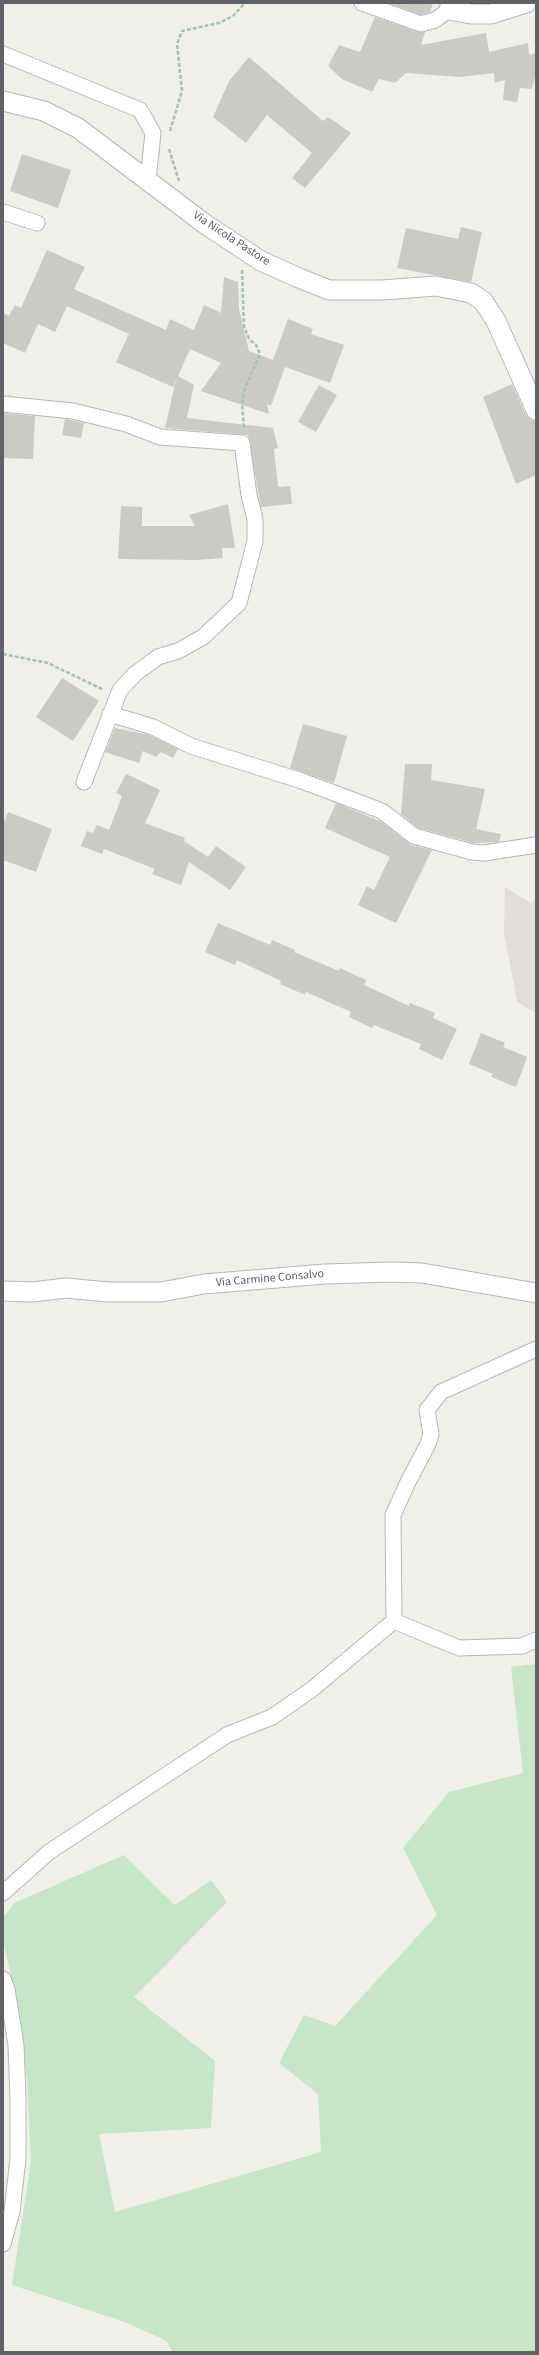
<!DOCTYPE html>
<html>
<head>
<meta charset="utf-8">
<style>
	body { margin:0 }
	#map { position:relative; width:539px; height:2355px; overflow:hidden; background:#f0efe8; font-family:"Source Sans 3",sans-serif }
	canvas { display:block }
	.frame { position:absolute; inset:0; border:4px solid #5f6367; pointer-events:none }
</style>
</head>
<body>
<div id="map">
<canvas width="539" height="2355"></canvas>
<div class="frame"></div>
</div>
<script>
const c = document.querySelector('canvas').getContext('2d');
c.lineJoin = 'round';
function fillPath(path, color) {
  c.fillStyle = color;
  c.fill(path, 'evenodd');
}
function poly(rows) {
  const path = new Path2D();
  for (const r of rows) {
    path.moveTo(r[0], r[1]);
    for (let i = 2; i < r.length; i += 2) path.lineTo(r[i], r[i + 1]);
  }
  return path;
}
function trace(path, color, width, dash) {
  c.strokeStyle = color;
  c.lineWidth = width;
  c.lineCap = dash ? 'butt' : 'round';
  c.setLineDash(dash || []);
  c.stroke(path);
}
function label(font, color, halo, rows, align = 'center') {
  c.font = font + ' "Source Sans 3",sans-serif';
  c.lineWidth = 4;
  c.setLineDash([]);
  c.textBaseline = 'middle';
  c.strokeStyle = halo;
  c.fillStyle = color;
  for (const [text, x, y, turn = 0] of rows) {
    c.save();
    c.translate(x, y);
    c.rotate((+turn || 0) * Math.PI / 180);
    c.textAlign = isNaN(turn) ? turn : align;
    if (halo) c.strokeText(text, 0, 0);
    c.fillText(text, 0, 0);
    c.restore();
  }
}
fillPath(poly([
	[505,887,532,904,536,898,536,1013,517,1002,504,933]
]), '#e0ded6');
fillPath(poly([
	[536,1664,536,2352,172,2352,167,2341,125,2322,12,2285,31,2162,27,2081,20,2017,3,1940,3,1918,14,1903,124,1855,175,1905,211,1880,227,1902,134,1997,215,2061,211,2128,99,2134,115,2212,321,2152,318,2094,279,2063,304,2015,335,2026,437,1915,403,1848,449,1792,523,1773,511,1667]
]), '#c7e6c7');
fillPath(poly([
	[389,3,433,3,430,12,421,15],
	[375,17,418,32,425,32,421,45,486,33,489,52,528,43,529,55,536,53,536,73,532,89,520,88,517,102,503,100,505,80,495,83,494,73,460,77,406,73,395,83,379,79,372,92,342,79,328,66,339,45,360,52],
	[249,57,323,121,328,117,351,133,305,188,292,178,312,153,267,115,246,143,213,117,229,81],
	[22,154,71,170,58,208,10,191],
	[461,227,482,232,471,282,397,268,406,228,458,239],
	[47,250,85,267,74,289,166,330,170,319,194,330,204,305,221,313,224,277,238,282,239,309,249,351,273,360,288,319,313,329,311,334,344,345,330,383,285,367,271,406,267,404,269,414,201,391,221,363,190,349,178,376,194,385,187,418,273,428,278,448,274,449,278,487,290,486,292,504,261,507,248,435,165,428,176,380,173,387,116,362,129,334,67,306,55,332,38,324,25,353,3,343,3,313,9,316,15,305,21,308],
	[512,384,526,415,530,419,536,421,536,475,516,484,483,397],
	[319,385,337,395,316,432,298,422],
	[3,413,35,416,33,459,3,458],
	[65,419,84,423,81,438,62,435],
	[228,504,235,548,222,548,223,558,196,560,118,559,121,506,142,507,142,526,195,526,189,515],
	[62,678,99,701,73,741,36,717],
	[303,724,347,736,334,783,290,768],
	[115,728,150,735,178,749,173,758,161,752,156,757,143,751,139,763,105,752],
	[405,764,432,764,431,780,485,789,476,829,501,834,499,842,474,843,418,828,401,814],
	[126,774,160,790,145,823,185,838,184,841,208,857,216,846,246,867,230,890,189,862,181,885,152,874,155,869,104,849,102,854,81,846,87,831,93,833,97,825,109,830,122,796,116,793],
	[336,803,382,822,411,845,432,850,396,923,358,905,367,886,374,890,390,857,325,828],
	[8,812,52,829,36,872,3,860,3,825],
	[218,923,270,945,272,940,295,950,294,952,339,971,340,968,366,980,364,985,409,1006,410,1003,435,1013,433,1018,457,1029,442,1060,419,1049,421,1044,374,1025,372,1028,349,1017,351,1012,306,992,305,995,280,984,281,981,237,960,235,965,205,952],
	[481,1033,505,1043,503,1047,527,1057,516,1087,491,1077,493,1074,469,1064]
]), '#cccac4');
const minor = poly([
	[362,3,421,24,435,20,449,10],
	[3,54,140,110,153,133,148,180],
	[3,212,37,223],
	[3,404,73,411,126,424,160,437,242,443,249,495,255,519,255,541,239,603,203,637,178,651,158,657,135,674,120,690,84,782],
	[110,714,153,727,191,746,302,781,382,811,414,836,472,852,484,853,536,845],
	[394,1621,393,1515,408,1482,428,1444,431,1434,427,1410,441,1392,536,1349],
	[394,1621,459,1648,522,1646,536,1640],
	[3,1893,49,1852,227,1735,272,1717,311,1690,394,1621],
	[3,1979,7,1989,16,2045,18,2098,18,2159,12,2211,3,2244]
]);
const tertiary = poly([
	[451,3,449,10,471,14,491,14,526,3],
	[3,101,44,111,78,128,205,224,261,261,299,278,329,290,382,290,436,286,471,293,483,301,496,321,536,410],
	[3,1291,33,1292,66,1288,108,1292,161,1292,204,1284,325,1274,392,1272,422,1273,536,1293]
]);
trace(minor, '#b5b8bb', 17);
trace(tertiary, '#b5b8bb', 21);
trace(poly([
	[170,131,182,91,177,44,182,31,219,23,233,16,245,3],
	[169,149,179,181],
	[242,270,244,326,249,339,256,345,260,354,245,388,242,404,244,428],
	[3,654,48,663,104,690]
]), '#a0c7ac', 2.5, [4, 2]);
trace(minor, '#fff', 15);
trace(tertiary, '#fff', 19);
label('12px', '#5f6367', '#fff', [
	["Via Nicola Pastore",231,239,33],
	["Via Carmine Consalvo",270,1279,-5]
]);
</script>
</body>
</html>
